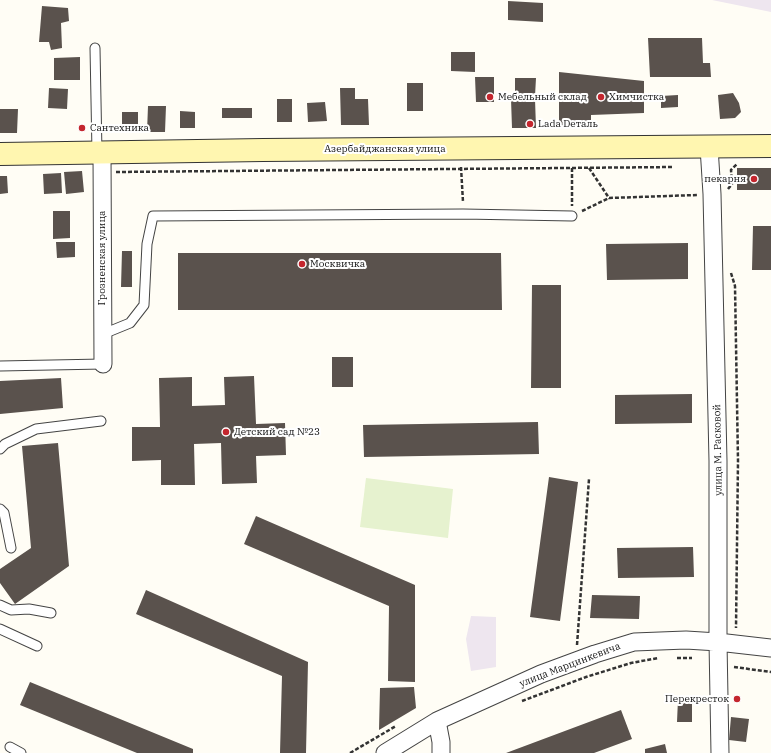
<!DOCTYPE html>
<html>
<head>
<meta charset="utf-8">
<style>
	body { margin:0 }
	canvas { display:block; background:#fffdf5 }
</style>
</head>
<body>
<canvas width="771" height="753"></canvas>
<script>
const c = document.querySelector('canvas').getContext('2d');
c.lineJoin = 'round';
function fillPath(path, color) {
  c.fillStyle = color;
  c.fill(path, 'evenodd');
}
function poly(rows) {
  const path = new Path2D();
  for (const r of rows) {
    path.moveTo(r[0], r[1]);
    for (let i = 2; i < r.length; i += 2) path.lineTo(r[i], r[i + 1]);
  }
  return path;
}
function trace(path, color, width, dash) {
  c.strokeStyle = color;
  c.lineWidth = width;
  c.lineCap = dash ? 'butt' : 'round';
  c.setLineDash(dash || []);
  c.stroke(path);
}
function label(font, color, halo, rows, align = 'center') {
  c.font = font + ' "IBM Plex Serif",serif';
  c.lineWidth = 4;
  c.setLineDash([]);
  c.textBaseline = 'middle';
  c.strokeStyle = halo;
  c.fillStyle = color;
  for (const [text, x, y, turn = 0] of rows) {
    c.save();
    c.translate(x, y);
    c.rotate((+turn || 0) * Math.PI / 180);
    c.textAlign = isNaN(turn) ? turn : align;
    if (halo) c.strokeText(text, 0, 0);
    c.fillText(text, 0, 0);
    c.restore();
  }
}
fillPath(poly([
	[712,0,771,0,771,12],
	[471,616,496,617,496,667,471,671,466,639]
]), '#eee6ef');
fillPath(poly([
	[366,478,453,489,448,538,360,527]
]), '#e6f2cf');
fillPath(poly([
	[508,1,543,3,543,22,508,20],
	[42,6,68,8,69,21,61,23,62,48,51,50,49,42,39,42],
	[648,38,702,38,703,63,710,63,711,77,650,77],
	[451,52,475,52,475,72,451,71],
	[80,57,80,80,54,80,54,58],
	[559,72,644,81,644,113,591,115,591,126,559,126],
	[475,77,494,77,494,102,476,102],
	[515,78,536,78,535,96,515,95],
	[407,83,423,83,423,111,407,111],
	[49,88,68,89,67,109,48,108],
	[340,88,355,88,355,99,368,99,369,125,341,125],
	[733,93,739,103,741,112,735,118,720,119,718,95],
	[678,95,678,107,661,108,661,96],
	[277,99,292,99,292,122,277,122],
	[511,99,535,99,536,128,512,128],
	[325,102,327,121,308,122,307,103],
	[148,106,166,106,165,132,147,132],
	[222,108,252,108,252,118,222,118],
	[0,109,18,109,17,133,0,133],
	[180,111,195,112,195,128,180,128],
	[122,112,138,112,138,130,122,130],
	[737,168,771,168,771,190,737,190],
	[82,171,84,192,66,194,64,172],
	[61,173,62,193,44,194,43,174],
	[0,176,7,176,8,193,0,194],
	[53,211,70,211,70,238,53,239],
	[753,226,771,226,771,270,752,270],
	[56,242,75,242,75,257,57,258],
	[688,243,688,279,607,280,606,244],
	[122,251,132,251,132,287,121,287],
	[178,253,501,253,502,310,178,310],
	[532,285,561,285,561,388,531,388],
	[332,357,353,357,353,387,332,387],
	[254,376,256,424,285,423,286,455,256,456,257,483,222,484,221,443,194,444,195,485,161,485,161,460,132,461,132,427,160,427,159,378,192,377,192,406,225,405,224,377],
	[61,378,63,408,0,414,0,381],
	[692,394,692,423,615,424,615,395],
	[538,422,539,454,364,457,363,425],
	[58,443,69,566,15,604,0,583,0,569,31,548,22,446],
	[549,477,578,482,560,621,530,617],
	[256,516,415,585,415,682,388,681,389,606,244,544],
	[693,547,694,577,618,578,617,548],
	[146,590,308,662,306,753,280,753,282,676,136,614],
	[592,595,640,596,639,619,590,618],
	[30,682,193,749,193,753,137,753,20,705],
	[414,687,416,708,379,730,380,688],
	[678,699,692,699,692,722,677,722],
	[621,710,632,739,594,753,506,753],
	[731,717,749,719,746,742,729,740],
	[665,744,667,753,645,753,645,749]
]), '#5a524d');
const lane = poly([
	[95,48,97,153],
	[103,334,130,323,144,305,147,244,153,216,463,214,572,216],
	[0,366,103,364],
	[0,449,5,444,36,429,101,421],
	[0,509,4,513,11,548],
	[0,605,11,610,29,609,51,613],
	[0,629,37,646],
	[10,747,21,753]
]);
const street = poly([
	[709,147,712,194,718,461,718,642,720,753],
	[102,153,103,364],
	[437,721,441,742,441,753],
	[385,753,437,721,541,674,595,654,634,642,686,640,718,642,771,648]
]);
const secondary = poly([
	[0,154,263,150,771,146]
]);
trace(lane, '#444', 11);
trace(street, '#444', 19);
trace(secondary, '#333', 24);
trace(poly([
	[461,167,463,202],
	[572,168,572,206],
	[589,168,609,198,697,195],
	[116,172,674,167],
	[728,189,732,184,731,170,737,164],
	[582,211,609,198],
	[731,273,735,286,738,461,736,628],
	[577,645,589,479],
	[677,658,692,658],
	[734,667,771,672],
	[522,701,586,677,631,663,658,658],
	[350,753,396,726]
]), '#333', 2.5, [4, 2]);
trace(lane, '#fff', 9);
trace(street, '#fff', 17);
trace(secondary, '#fff6b0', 22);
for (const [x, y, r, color] of [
	[490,97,4,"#c4262e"],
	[601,97,4,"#c4262e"],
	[530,124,4,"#c4262e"],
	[82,128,4,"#c4262e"],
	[754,179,4,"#c4262e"],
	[302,264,4,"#c4262e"],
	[226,432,4,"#c4262e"],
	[737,699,4,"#c4262e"]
]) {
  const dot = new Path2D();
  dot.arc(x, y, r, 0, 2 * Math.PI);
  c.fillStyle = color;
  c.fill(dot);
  trace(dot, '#fff', 1.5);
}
label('10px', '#111', '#fff', [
	["Мебельный склад",498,97],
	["Химчистка",609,97],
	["Lada Dеталь",538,124],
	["Сантехника",90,128],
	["пекарня",746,179,"right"],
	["Москвичка",310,264],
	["Детский сад №23",234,432],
	["Перекресток",729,699,"right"]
], 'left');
label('10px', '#111', '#fff', [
	["Азербайджанская улица",385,149],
	["Грозненская улица",102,258,-90],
	["улица М. Расковой",718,450,-91],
	["улица Марцинкевича",570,665,-21]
]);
</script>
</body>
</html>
